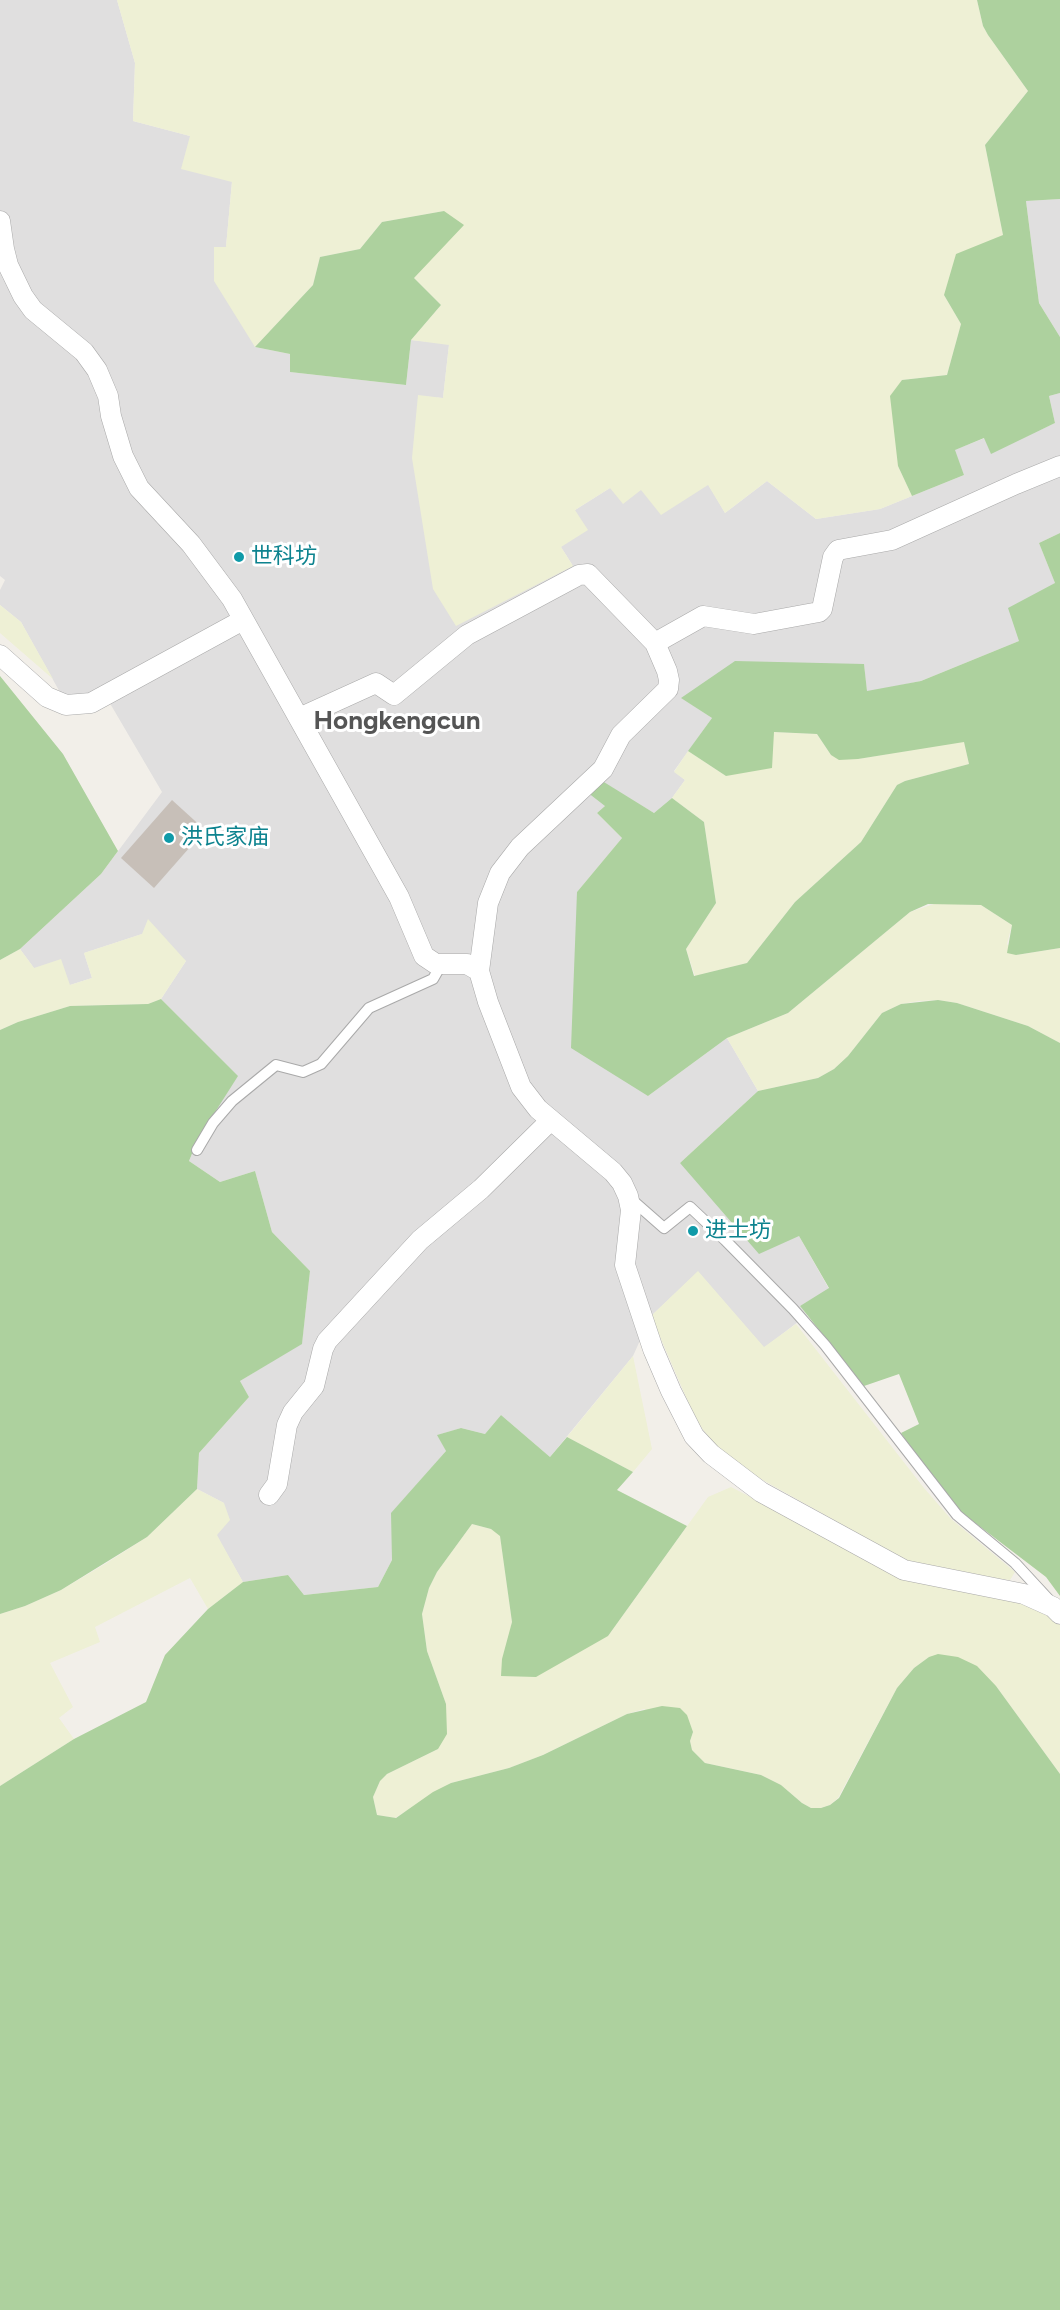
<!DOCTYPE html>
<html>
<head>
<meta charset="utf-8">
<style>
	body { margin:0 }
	canvas { display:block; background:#f2efe9 }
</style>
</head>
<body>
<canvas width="1060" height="2310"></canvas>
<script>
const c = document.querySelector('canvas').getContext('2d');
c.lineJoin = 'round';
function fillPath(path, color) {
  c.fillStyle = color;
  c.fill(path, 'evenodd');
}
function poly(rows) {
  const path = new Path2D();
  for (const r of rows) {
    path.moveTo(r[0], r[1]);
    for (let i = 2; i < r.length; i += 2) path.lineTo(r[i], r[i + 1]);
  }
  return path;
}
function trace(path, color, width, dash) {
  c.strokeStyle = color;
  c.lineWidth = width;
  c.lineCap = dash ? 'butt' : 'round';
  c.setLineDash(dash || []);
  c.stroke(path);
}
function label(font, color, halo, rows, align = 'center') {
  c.font = font + ' Figtree,"Noto Sans SC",sans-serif';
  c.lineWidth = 6;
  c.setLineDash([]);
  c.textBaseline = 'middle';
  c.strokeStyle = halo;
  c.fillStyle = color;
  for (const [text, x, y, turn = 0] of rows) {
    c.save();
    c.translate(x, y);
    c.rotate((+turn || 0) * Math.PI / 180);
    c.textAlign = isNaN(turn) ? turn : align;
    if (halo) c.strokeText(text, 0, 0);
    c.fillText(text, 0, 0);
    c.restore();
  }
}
fillPath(poly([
	[0,0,117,0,135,63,133,121,190,136,232,181,226,247,255,347,290,354,290,372,406,385,411,340,449,344,443,398,419,396,573,566,561,547,575,510,610,488,641,489,708,484,725,513,767,481,816,519,880,509,964,475,954,450,985,438,991,453,1055,423,1049,396,1060,393,1060,533,1039,543,1055,583,1019,641,921,681,867,692,864,665,682,698,712,718,674,771,685,780,672,798,654,813,599,780,605,806,597,813,622,838,577,892,648,1096,727,1038,758,1091,680,1163,799,1236,829,1289,800,1306,807,1315,764,1348,698,1272,651,1316,633,1356,550,1457,501,1415,485,1434,461,1428,438,1435,446,1451,392,1513,392,1560,378,1587,304,1595,288,1575,243,1582,216,1535,224,1503,197,1489,199,1453,249,1397,240,1381,302,1343,310,1271,272,1232,255,1171,220,1182,189,1161,198,1139,237,1076,161,999,186,961,142,934,84,953,92,978,70,985,34,968,20,949,101,874,162,792,108,700,72,714,21,622,0,605,0,590,5,580,0,576],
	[1060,199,1060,337,1039,303,1026,201]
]), '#e0dfdf');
fillPath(poly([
	[117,0,977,0,983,26,988,35,1028,91,985,145,1003,235,944,295,961,324,947,375,902,380,898,466,912,496,880,509,816,519,767,481,725,513,708,485,661,515,641,490,623,504,610,488,575,510,588,530,561,547,573,566,456,626,433,589,412,458,418,395,443,398,449,345,411,340,441,305,414,278,444,211,382,222,360,249,320,257,313,285,255,347,214,281,214,247,226,247,232,182,181,169,190,136,133,121,135,63],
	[0,605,21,622,53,679,0,633],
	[773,732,817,734,831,755,858,759,964,741,969,764,905,781,897,785,861,842,795,902,747,963,695,976,686,949,716,903,704,822,672,798,685,780,674,772,688,751,726,776],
	[937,903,981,905,1012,925,1007,944,1016,955,1060,948,1060,1043,1028,1026,957,1003,938,1000,919,1001,901,1004,882,1013,848,1056,834,1069,818,1078,758,1091,727,1038,788,1013,910,912],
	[148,919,186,961,161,999,148,1004,70,1006,18,1022,0,1030,0,960,20,949,34,968,61,959,70,985,92,978,84,953,142,934],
	[698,1271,764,1347,796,1324,924,1488,951,1519,1015,1572,1010,1580,923,1570,736,1465,711,1441,695,1418,651,1316],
	[633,1356,652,1449,633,1472,567,1437],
	[731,1487,902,1575,1022,1599,1060,1622,1060,1774,996,1686,929,1657,914,1668,897,1688,838,1798,830,1805,821,1808,811,1808,802,1803,781,1785,761,1775,705,1763,692,1750,690,1741,693,1732,644,1709,627,1714,543,1755,509,1768,451,1783,395,1818,377,1815,373,1797,380,1781,387,1774,438,1749,446,1704,427,1651,422,1614,429,1588,437,1572,472,1524,491,1529,500,1535,512,1622,508,1641,608,1636,708,1497],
	[197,1489,224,1503,230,1520,217,1535,243,1582,208,1609,190,1578,95,1627,100,1642,50,1663,73,1707,59,1718,74,1739,0,1786,0,1614,25,1606,61,1590,105,1564,147,1537]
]), '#eef0d5');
fillPath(poly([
	[977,0,1060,0,1060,199,1026,201,1039,303,1060,337,1060,393,1049,396,1055,423,991,454,984,438,955,450,964,475,912,496,898,466,890,396,902,380,947,375,961,324,944,295,956,254,1003,235,985,145,1028,91,988,35,983,26],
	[444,211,464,225,414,278,441,305,411,340,406,385,290,372,290,354,255,347,313,285,320,257,360,249,382,222],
	[1060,533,1060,948,1016,955,1007,953,1012,925,981,905,928,904,910,912,788,1013,727,1038,648,1096,571,1048,577,892,622,838,597,813,605,806,587,792,599,779,654,813,672,798,704,822,716,903,686,949,694,976,747,963,795,902,861,842,897,785,905,781,969,764,964,742,858,759,839,760,831,755,817,734,774,732,772,768,726,776,688,751,712,718,681,698,735,661,864,664,867,691,921,681,1019,641,1008,608,1055,583,1039,543],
	[0,676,63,754,118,851,101,874,20,949,0,960],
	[161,999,238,1076,198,1139,189,1161,220,1182,255,1171,272,1232,310,1271,302,1344,240,1381,249,1397,199,1453,197,1489,147,1537,61,1590,25,1606,0,1614,0,1030,18,1022,70,1006,148,1004],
	[938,1000,957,1003,1028,1026,1060,1043,1060,1596,1046,1577,949,1503,901,1433,919,1424,899,1374,864,1386,800,1306,829,1288,799,1236,759,1254,680,1163,758,1091,818,1078,834,1069,848,1056,882,1013,901,1004],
	[501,1415,550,1457,567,1437,633,1472,617,1490,687,1526,608,1636,536,1677,501,1676,502,1659,512,1622,500,1536,491,1529,472,1524,437,1572,429,1588,422,1614,427,1651,446,1704,447,1734,438,1749,387,1774,380,1781,373,1797,377,1815,396,1818,433,1792,451,1783,509,1768,543,1755,627,1714,662,1706,680,1708,687,1715,693,1732,690,1741,692,1750,705,1763,761,1775,781,1785,802,1803,811,1808,821,1808,830,1805,839,1798,897,1688,914,1668,929,1657,938,1654,958,1657,977,1666,996,1686,1060,1774,1060,2310,0,2310,0,1786,74,1739,146,1702,165,1655,208,1609,243,1582,288,1575,304,1595,378,1587,392,1560,391,1513,446,1451,437,1435,461,1428,485,1434]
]), '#add19e');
fillPath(poly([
	[172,800,205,830,154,888,121,858]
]), '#c7bfb8');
const service = poly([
	[197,1150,213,1123,232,1101,276,1065,303,1072,321,1064,369,1008,433,979,441,965],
	[631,1199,664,1228,690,1207,725,1240,793,1309,825,1345,957,1515,1015,1563,1051,1602]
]);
const minor = poly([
	[0,221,4,249,8,265,23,296,33,310,84,352,97,370,108,396,111,416,123,456,139,488,191,544,232,599,399,897,424,956,436,964,467,964,479,971,488,1002,521,1087,538,1109,613,1172,622,1183,628,1196,631,1210,625,1265,653,1349,671,1391,694,1436,711,1454,761,1492,904,1570,1024,1594,1053,1607,1060,1614],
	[655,643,703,616,754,624,819,612,822,609,833,557,838,550,892,540,1016,484,1060,466],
	[0,655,47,697,66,705,91,703,243,620],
	[299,718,376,683,394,695,467,635,579,575,588,574,655,643,667,671,669,680,668,689,621,735,603,769,520,847,500,873,488,903,479,971],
	[269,1495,277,1484,287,1425,293,1412,314,1386,323,1349,327,1341,420,1240,481,1189,551,1120]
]);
trace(service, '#a9a9a9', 12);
trace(minor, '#a9a9a9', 21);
trace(service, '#fff', 10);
trace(minor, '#fff', 20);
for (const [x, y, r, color] of [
	[239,557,6,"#0f9aa8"],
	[169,838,6,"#0f9aa8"],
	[693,1231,6,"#0f9aa8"]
]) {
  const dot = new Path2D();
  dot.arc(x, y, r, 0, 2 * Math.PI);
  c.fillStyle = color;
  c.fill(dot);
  trace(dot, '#fff', 2);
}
label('22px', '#0d838f', '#fff', [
	["世科坊",251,557],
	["洪氏家庙",181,838],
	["进士坊",705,1231]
], 'left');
label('bold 26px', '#555', '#fff', [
	["Hongkengcun",397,721]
]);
</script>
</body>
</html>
